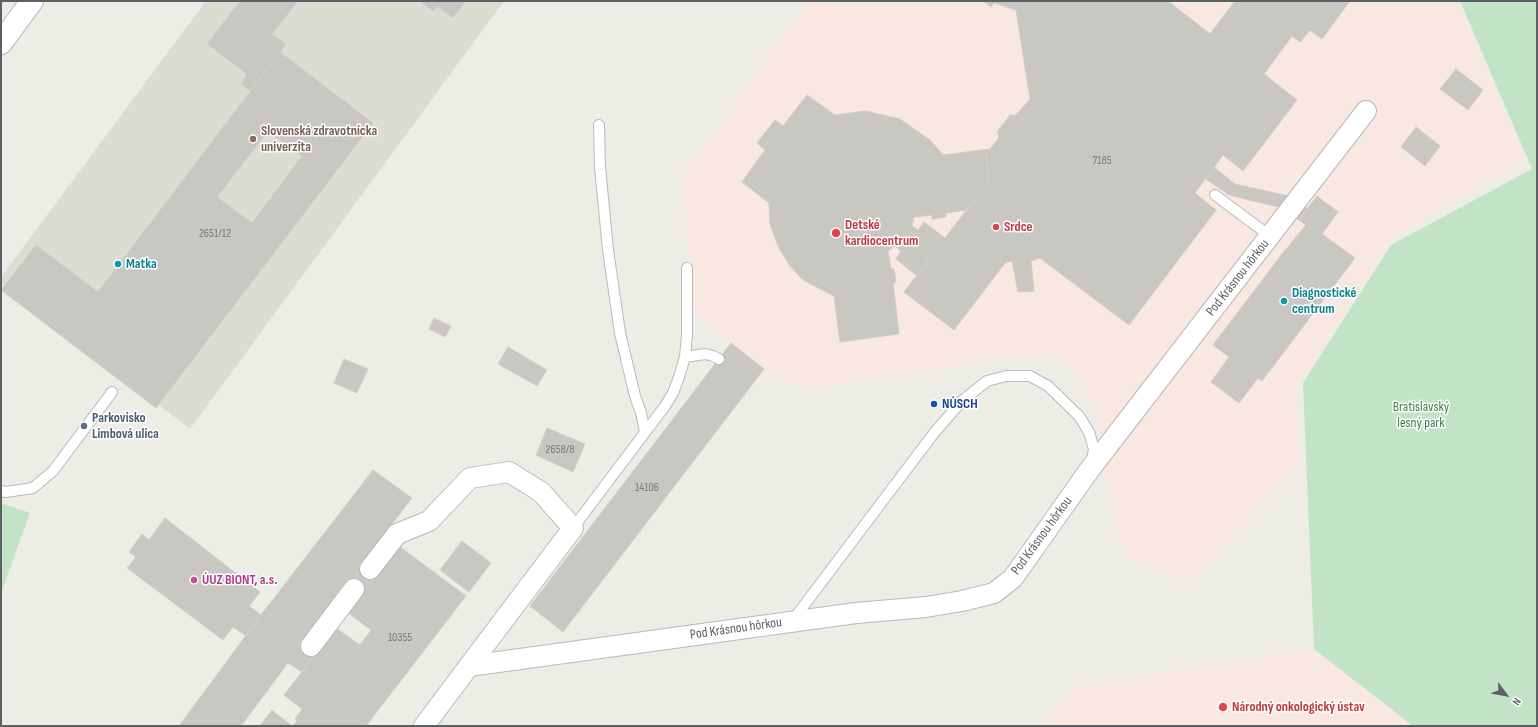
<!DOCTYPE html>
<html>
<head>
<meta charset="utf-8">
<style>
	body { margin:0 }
	#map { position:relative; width:1538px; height:727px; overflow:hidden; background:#eeede5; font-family:"Sofia Sans Condensed",sans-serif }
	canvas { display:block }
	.frame { position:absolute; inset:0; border:2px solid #5c5f64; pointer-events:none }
	.north { position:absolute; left:1486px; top:675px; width:40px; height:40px; -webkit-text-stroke:3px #fff; paint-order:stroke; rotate:122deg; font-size:11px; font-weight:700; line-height:16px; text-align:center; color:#5c5f64 }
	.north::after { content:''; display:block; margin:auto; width:14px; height:18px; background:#5c5f64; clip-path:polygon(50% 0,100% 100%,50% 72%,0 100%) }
</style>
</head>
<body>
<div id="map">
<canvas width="1538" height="727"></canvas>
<div class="frame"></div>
<div class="north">N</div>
</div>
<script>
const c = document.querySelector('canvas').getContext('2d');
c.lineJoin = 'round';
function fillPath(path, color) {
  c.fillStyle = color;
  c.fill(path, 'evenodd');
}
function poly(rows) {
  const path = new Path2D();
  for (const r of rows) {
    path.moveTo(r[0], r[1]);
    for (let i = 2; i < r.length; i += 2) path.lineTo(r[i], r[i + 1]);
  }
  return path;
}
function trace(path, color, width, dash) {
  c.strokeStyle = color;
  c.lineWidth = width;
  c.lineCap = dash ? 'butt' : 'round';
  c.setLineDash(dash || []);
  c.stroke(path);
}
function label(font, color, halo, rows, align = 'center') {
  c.font = font + ' "Sofia Sans Condensed",sans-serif';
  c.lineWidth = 3;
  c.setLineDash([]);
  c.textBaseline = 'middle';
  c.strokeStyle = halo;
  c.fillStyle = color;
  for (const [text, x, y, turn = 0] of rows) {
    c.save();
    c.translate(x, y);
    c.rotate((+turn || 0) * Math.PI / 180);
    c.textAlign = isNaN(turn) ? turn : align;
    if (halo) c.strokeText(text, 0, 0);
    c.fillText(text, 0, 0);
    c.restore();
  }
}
fillPath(poly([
	[206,1,504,1,190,429,1,283,1,277]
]), '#dddcd3');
fillPath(poly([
	[808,1,1457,1,1525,159,1391,239,1293,393,1300,465,1189,581,1124,558,1105,475,1100,420,1078,375,1052,356,1009,354,957,366,811,388,788,382,764,369,691,310,685,174],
	[1314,649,1413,726,1042,726,1074,687]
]), '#f9e7e2');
fillPath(poly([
	[1460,1,1537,1,1537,726,1413,726,1314,649,1303,383,1391,245,1532,169],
	[1,503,30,513,1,593]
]), '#c3e3c7');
const building = poly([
	[240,1,298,1,272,34,286,44,251,91,241,84,247,74,207,44,240,1],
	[420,1,466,1,453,18,437,6,433,11,420,1],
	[983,1,1168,1,1210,34,1235,1,1350,1,1322,39,1310,30,1300,42,1292,36,1264,74,1297,100,1243,171,1223,155,1195,193,1216,210,1129,325,1040,258,1031,261,1034,291,1018,292,1012,261,1005,263,954,330,904,292,929,260,908,244,924,222,945,238,988,182,986,154,999,138,997,132,1010,115,1016,115,1030,99,1016,10,994,3,991,7,983,1],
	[280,52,373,123,156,408,1,290,36,245,98,292,280,52],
	[268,131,302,156,252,223,217,197,268,131],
	[1456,69,1483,90,1468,110,1440,89,1456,69],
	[807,95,835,115,866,111,900,119,930,140,943,155,990,149,986,154,988,182,967,210,946,213,946,217,932,219,932,215,914,217,912,226,918,230,908,244,929,260,917,276,896,259,901,251,895,246,888,251,891,269,894,269,896,282,893,283,899,334,840,342,834,296,803,280,790,266,778,246,770,224,769,203,742,182,765,150,757,143,775,120,783,126,807,95],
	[1416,127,1440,146,1425,166,1401,147,1416,127],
	[1214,167,1235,184,1293,197,1308,209,1299,220,1286,209,1229,195,1206,179,1214,167],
	[1317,196,1338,212,1322,234,1355,258,1262,381,1258,378,1239,403,1211,382,1229,357,1213,345,1282,254,1306,225,1299,220,1317,196],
	[434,318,451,326,445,337,429,329,434,318],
	[731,343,764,369,563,632,530,606,731,343],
	[508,347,547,370,537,386,498,364,508,347],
	[344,359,368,369,357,393,334,383,344,359],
	[547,428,585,444,573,472,536,455,547,428],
	[373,470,412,498,362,563,376,574,361,594,347,583,299,645,313,656,302,672,288,663,241,726,179,726,261,615,373,470],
	[165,518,260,592,249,606,261,615,246,636,233,627,223,640,127,568,136,557,129,552,142,534,149,540,165,518],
	[462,541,491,563,469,592,440,570,462,541],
	[399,546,466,596,366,726,293,726,297,721,295,719,302,709,284,695,336,628,360,645,371,630,347,612,399,546],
	[272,710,292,726,260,726,272,710]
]);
fillPath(building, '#c9c7c2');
trace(building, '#d2cfc3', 1);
trace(poly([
	[354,589,370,569]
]), '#cacac5', 20, [20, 10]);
const lane = poly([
	[599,125,600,167,608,250,620,333,635,396,641,413,645,432],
	[1215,195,1270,236],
	[685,357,705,354,713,356,719,359],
	[1,491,6,492,33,488,53,471,112,392],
	[573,528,665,406,673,393,679,377,685,357,687,335,687,268],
	[793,620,934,433,962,401,987,381,1006,376,1030,376,1048,386,1079,416,1089,432,1094,449,1092,461]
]);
const street = poly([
	[370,569,397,534,429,521,470,478,509,472,541,492,573,528,469,666],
	[311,646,354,589],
	[424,726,469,666,856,613,926,607,962,601,994,593,1013,578,1090,469,1366,111]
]);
const secondary = poly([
	[1,43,32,1]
]);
trace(lane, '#b7b9bd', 12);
trace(street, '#b7b9bd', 22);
trace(secondary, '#b8babf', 24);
trace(lane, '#fff', 10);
trace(street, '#fff', 20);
trace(secondary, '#fff', 22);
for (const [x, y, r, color] of [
	[253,139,4,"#8d6e63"],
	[996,227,4,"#e0444e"],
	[836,233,5,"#e0444e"],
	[118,264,4,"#0f9aa8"],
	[1284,301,4,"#0f9aa8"],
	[934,404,4,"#1a4fb4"],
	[84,426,4,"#5c6f8a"],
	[194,580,4,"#d1479c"],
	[1223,707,5,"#e0444e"]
]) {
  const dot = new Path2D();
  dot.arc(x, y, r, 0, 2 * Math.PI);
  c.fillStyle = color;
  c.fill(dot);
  trace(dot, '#fff', 1.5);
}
label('12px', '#77797c', null, [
	["7185",1102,161],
	["2651/12",215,234],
	["2658/8",560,450],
	["14106",647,488],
	["10355",400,638]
]);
label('bold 14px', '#785e54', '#fff', [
	["Slovenská zdravotnícka",261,131],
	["univerzita",261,147]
], 'left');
label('bold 14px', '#be3a42', '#fff', [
	["Detské",845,225],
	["kardiocentrum",845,241],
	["Srdce",1004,227],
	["Národný onkologický ústav",1232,707]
], 'left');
label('bold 14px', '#0d838f', '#fff', [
	["Matka",126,264],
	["Diagnostické",1292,293],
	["centrum",1292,309]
], 'left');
label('14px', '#5c5f64', '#fff', [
	["Pod Krásnou hôrkou",1238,278,-52],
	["Pod Krásnou hôrkou",1042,536,-54],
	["Pod Krásnou hôrkou",736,629,-8]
]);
label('bold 14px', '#164399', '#fff', [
	["NÚSCH",942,404]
], 'left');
label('14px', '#3c8349', '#fff', [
	["Bratislavský",1421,407],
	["lesný park",1421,423]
]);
label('bold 14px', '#4e5e75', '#fff', [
	["Parkovisko",92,418],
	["Limbová ulica",92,434]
], 'left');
label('bold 14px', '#b23c85', '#fff', [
	["ÚUZ BIONT, a.s.",202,580]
], 'left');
</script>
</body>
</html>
